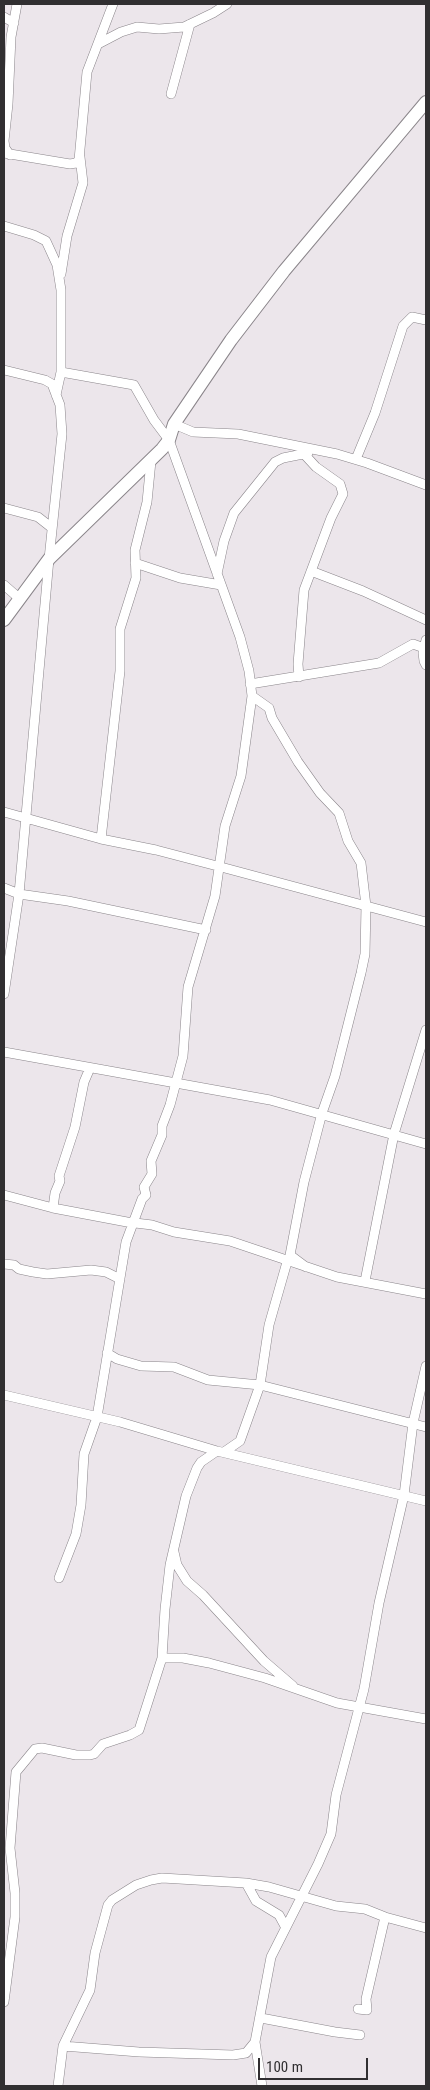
<!DOCTYPE html>
<html>
<head>
<meta charset="utf-8">
<style>
	body { margin:0 }
	#map { position:relative; width:430px; height:2090px; overflow:hidden; background:#ece6eb; font-family:"Roboto Condensed",sans-serif }
	canvas { display:block }
	.frame { position:absolute; inset:0; border:5px solid #312f31; pointer-events:none }
	.scale { position:absolute; left:258px; top:2058px; width:110px; height:22px; box-sizing:border-box; border:2px solid #312f31; border-top:0; padding-left:6px; font-size:15px; line-height:18px; white-space:nowrap; color:#312f31; -webkit-text-stroke:4px #ece6eb; paint-order:stroke }
</style>
</head>
<body>
<div id="map">
<canvas width="430" height="2090"></canvas>
<div class="frame"></div>
<div class="scale">100 m</div>
</div>
<script>
const c = document.querySelector('canvas').getContext('2d');
c.lineJoin = 'round';
function poly(rows) {
  const path = new Path2D();
  for (const r of rows) {
    path.moveTo(r[0], r[1]);
    for (let i = 2; i < r.length; i += 2) path.lineTo(r[i], r[i + 1]);
  }
  return path;
}
function trace(path, color, width, dash) {
  c.strokeStyle = color;
  c.lineWidth = width;
  c.lineCap = dash ? 'butt' : 'round';
  c.setLineDash(dash || []);
  c.stroke(path);
}
const street = poly([
	[4,17,14,23],
	[98,44,121,32,137,27,159,29,184,27,213,13,227,4],
	[171,94,190,24],
	[4,153,70,164,76,163,79,160,87,72,113,4],
	[10,155,5,148,4,141,8,104,11,37,17,4],
	[4,226,34,235,46,241,57,265,61,290,61,372,56,395],
	[61,274,67,236,83,183,80,157],
	[4,370,45,380,52,384,60,405,62,434,49,559,19,894,4,994],
	[174,424,193,432,238,434,337,454,367,463,426,485],
	[356,459,375,413,403,326,412,317,426,320],
	[4,508,38,517,52,528],
	[135,563,180,578,221,585],
	[311,571,363,591,426,620],
	[217,574,224,541,234,513,275,462,283,458,308,453],
	[4,585,20,599],
	[426,640,423,653,424,661,426,665],
	[299,677,298,664,304,590,331,518,343,494,340,484,316,467,304,454],
	[250,684,379,663,413,644,424,648],
	[252,696,269,708,272,718,298,762,320,793,339,813,348,841,361,863,366,906,365,954,361,973,335,1076,322,1113,304,1182,290,1255,306,1267],
	[4,812,101,839,156,850,221,867,426,922],
	[101,839,120,671,120,629,136,578,135,550,147,502,151,461],
	[4,888,19,894,68,901,206,930],
	[4,1052,270,1100,426,1144],
	[4,1195,53,1208,127,1222,152,1225,174,1232,230,1241,337,1277,426,1294],
	[53,1208,55,1193,60,1181,59,1176,75,1127,84,1082,90,1068],
	[4,1264,14,1265,19,1269,33,1272,47,1274,91,1270,106,1272,120,1279],
	[365,1281,394,1134,426,1030],
	[107,1353,117,1359,141,1366,174,1367,208,1380,260,1385,426,1427],
	[4,1395,120,1422,217,1451,426,1501],
	[224,1452,240,1441,260,1385,269,1325,287,1262],
	[174,1552,177,1565,187,1581,203,1595,264,1661,293,1686],
	[59,1578,76,1534,81,1505,84,1454,97,1417,126,1242,142,1199,146,1195,144,1187,152,1174,151,1161,162,1135,162,1126,170,1105,183,1056,188,987,215,896,225,826,241,776,252,696,249,671,240,637,169,440,154,420,134,385,61,372],
	[162,1658,183,1658,209,1663,265,1678,337,1703,426,1719],
	[246,1883,256,1901,279,1915,285,1926],
	[4,2002,15,1917,15,1893,10,1848,16,1772,35,1749,42,1748,76,1755,90,1755,94,1754,103,1744,130,1735,139,1730,162,1658,165,1609,170,1565,186,1496,197,1468,201,1462,217,1451],
	[358,2009,367,2010,366,1999,385,1917],
	[261,2018,335,2032,360,2035],
	[255,2042,262,2086],
	[63,2046,139,2052,233,2055,246,2053,255,2042,271,1957,318,1864,331,1834,336,1795,364,1689,379,1603,404,1495,413,1423,426,1366],
	[58,2086,63,2046,90,1990,95,1953,108,1905,112,1900,136,1885,151,1880,162,1878,246,1883,269,1887,336,1906,365,1909,385,1917,426,1928]
]);
const secondary = poly([
	[4,620,49,559,162,449,169,440,174,424,231,340,284,271,426,102]
]);
trace(street, '#8a858a', 10);
trace(secondary, '#8a858a', 14);
trace(street, '#fff', 9);
trace(secondary, '#fff', 12);
</script>
</body>
</html>
